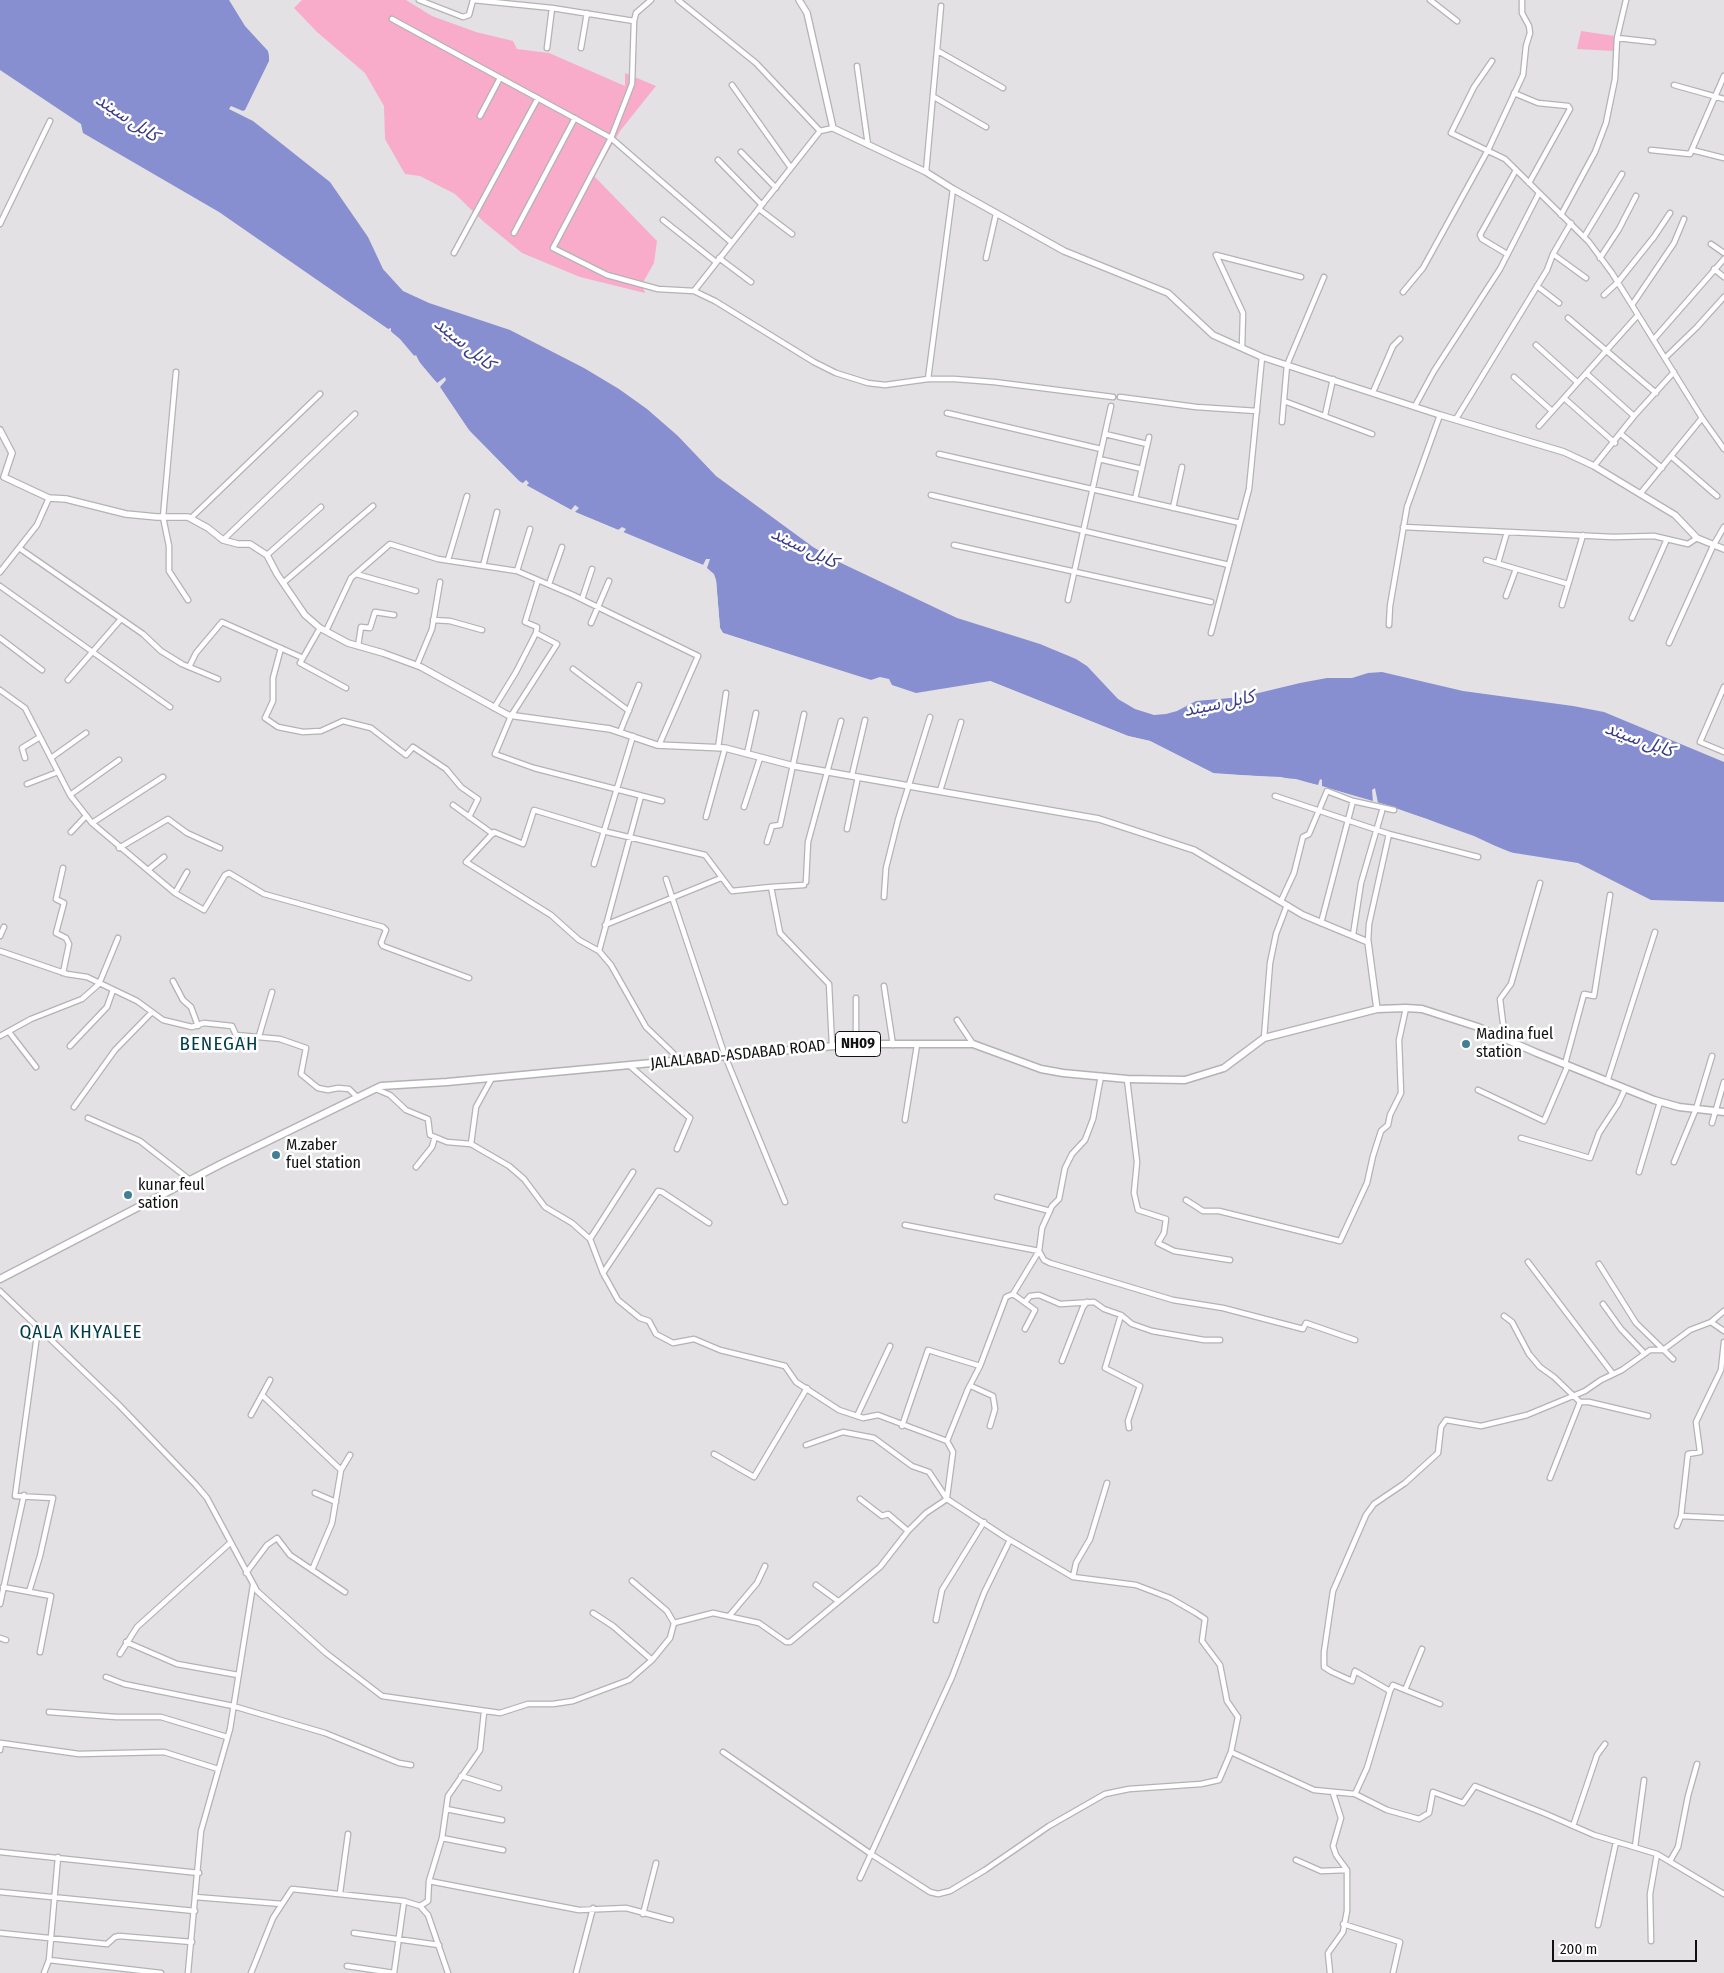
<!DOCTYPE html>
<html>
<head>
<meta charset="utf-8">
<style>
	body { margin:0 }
	#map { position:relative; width:1724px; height:1973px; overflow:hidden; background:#e3e1e4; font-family:"Fira Sans Condensed",sans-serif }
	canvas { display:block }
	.scale { position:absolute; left:1552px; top:1940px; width:145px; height:22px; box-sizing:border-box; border:2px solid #121112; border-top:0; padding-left:6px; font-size:15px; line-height:18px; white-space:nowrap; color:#121112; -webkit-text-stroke:4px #fff; paint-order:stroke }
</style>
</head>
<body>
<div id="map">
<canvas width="1724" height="1973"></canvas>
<div class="scale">200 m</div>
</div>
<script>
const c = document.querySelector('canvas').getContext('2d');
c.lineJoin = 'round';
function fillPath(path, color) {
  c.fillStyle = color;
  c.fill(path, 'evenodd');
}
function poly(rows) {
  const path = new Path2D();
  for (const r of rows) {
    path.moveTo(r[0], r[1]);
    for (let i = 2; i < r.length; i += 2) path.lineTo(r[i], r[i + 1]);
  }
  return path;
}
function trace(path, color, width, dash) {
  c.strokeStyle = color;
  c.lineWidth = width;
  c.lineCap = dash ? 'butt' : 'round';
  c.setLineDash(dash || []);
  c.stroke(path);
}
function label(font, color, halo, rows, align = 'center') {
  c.font = font + ' "Fira Sans Condensed","Noto Sans Arabic",sans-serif';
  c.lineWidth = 5;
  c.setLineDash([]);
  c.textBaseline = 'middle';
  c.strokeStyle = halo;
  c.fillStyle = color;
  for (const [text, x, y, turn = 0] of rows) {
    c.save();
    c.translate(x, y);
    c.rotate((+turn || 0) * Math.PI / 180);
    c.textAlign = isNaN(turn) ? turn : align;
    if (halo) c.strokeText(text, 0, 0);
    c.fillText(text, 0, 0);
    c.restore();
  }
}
fillPath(poly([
	[302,0,406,0,432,16,476,32,513,41,517,49,549,53,625,86,625,73,656,86,620,131,594,176,657,241,654,263,642,284,645,293,580,277,522,253,484,222,455,194,420,176,405,174,385,139,384,106,365,73,317,32,294,8],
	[1581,31,1615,36,1614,51,1577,49]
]), '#f8acca');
fillPath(poly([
	[0,0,229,0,245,26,268,51,269,56,269,61,245,110,243,111,231,106,229,109,253,121,330,182,368,237,383,269,403,291,429,303,510,330,584,368,619,389,647,409,678,436,716,476,813,547,839,562,957,618,1040,644,1076,659,1087,666,1118,699,1135,709,1154,715,1166,714,1177,711,1196,701,1242,697,1300,683,1327,678,1352,678,1368,673,1382,672,1463,691,1573,706,1604,712,1724,762,1724,902,1651,900,1578,863,1508,852,1474,836,1387,805,1296,779,1213,773,1150,741,1128,736,990,681,916,693,892,685,889,679,880,677,871,680,846,673,723,633,720,628,716,580,703,565,575,512,519,481,473,436,437,383,400,339,388,329,219,212,83,133,81,124,0,70]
]), '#878fd0');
fillPath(poly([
	[348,302,388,329,391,328,391,332,414,356,416,355,422,367,437,383,445,377,446,380,440,387,468,429,519,481,522,484,526,480,529,483,526,486,571,510,575,505,579,508,575,512,618,530,622,527,626,529,623,533,703,565,706,559,710,559,707,568,714,574,716,580,720,628,723,633,874,681,837,672,721,635,718,629,713,580,709,572,574,514,517,483,471,437,438,388,399,341,347,304],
	[990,681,1128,736,1150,741,1215,774,1281,777,1318,785,1320,779,1322,780,1322,786,1373,802,1372,790,1375,788,1378,803,1427,819,1528,859,1505,853,1468,836,1401,811,1315,787,1281,779,1212,775,1149,743,1127,738,988,684]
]), '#e3e1e4');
const street = poly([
	[419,0,463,17,469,15,473,0,552,8,634,21,636,13,651,0],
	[678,0,756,63,820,131],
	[1430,0,1457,21],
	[392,19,611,138,731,242],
	[634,21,632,84,611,138,553,248,607,275,658,289,694,291,715,301,814,362,836,373,868,383,885,385,928,379,954,379,994,382,1113,397],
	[1617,38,1653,42],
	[547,48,552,8],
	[581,48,587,13],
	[938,51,1003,88],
	[1492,61,1474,87,1451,133,1505,159,1589,242,1612,273,1702,418,1724,449],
	[857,66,868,145],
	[732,85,791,168],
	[1674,85,1724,99],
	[1514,93,1538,103,1568,106,1570,109,1529,183],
	[934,97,986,127],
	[480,116,500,78],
	[1651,150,1690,154,1724,76],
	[1692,150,1724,158],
	[741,152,776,188],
	[718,160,762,205],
	[926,172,941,6],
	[759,209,792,234],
	[1561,215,1595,152,1606,123,1615,79,1617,38,1626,0],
	[663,220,716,262],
	[0,224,50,121],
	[514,233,575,118],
	[1584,237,1622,174],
	[1711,244,1724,253],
	[454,253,538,98],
	[1507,254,1482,239,1480,235,1516,170],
	[1553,254,1586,278],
	[719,258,751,282],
	[986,258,996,214],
	[1600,258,1619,229,1636,196],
	[1714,269,1724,277],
	[1537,286,1559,303],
	[694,291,820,131,833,128],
	[1403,292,1423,268,1488,150,1523,75,1526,46,1530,33,1529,26,1522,13,1522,0],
	[1604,295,1618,282,1654,237,1670,213],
	[1632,305,1674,243,1684,219],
	[1568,318,1656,393],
	[1654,339,1724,259],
	[1536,345,1577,382],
	[1242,348,1243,313,1216,255,1301,277],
	[1665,358,1697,327,1724,297],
	[176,372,163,517,169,546,169,571,188,600],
	[1587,374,1634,416],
	[1514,377,1552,411],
	[928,379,953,189],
	[1373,392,1393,346,1400,339],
	[1120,397,1196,407,1257,411],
	[1564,398,1615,443],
	[1284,401,1372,434],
	[1415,406,1434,371,1500,269,1539,193],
	[947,413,1101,449],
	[1325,415,1333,379],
	[1456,419,1547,270,1553,254,1571,223],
	[1282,422,1287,365,1324,277],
	[1539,426,1638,315],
	[1105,434,1147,444],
	[1621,434,1662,468],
	[939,454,1240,523],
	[1672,457,1717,496],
	[1099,459,1142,469],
	[1594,466,1634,416,1674,372],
	[1640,494,1702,418],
	[931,495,1229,565],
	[1135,499,1149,437],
	[1173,508,1182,467],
	[191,518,320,394],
	[1403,527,1613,537,1654,536,1688,544,1697,538],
	[223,540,355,414],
	[954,545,1211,602],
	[19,548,143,634,161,651,182,664,218,679],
	[267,555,321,507],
	[448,560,467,496],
	[1486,560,1568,584],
	[1498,563,1507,532],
	[483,566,497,512],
	[517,571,530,529],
	[0,572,37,525,49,498],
	[356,574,416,591],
	[538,580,525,622,537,627,536,633,557,644,511,716,495,754,534,768,662,801],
	[283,583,373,506],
	[549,584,562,547],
	[0,586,170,707],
	[1506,596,1516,569],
	[582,599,592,569],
	[1068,600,1111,406],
	[1562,605,1583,535],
	[1632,618,1667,539],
	[433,620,450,621,482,630],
	[591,623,609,581],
	[1389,625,1390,606,1407,507,1440,415],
	[320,628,300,663,346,688],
	[326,631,351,578,390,544,438,559,517,571,573,595,698,656,659,745],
	[1211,633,1249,489,1262,357],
	[0,638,42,670],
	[1669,643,1713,546,1724,527],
	[358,646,361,627,370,628,375,612,394,615],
	[281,648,273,678,273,701,265,718,278,727,303,732,321,731,343,721,371,728,406,755,413,747,446,769,461,787,478,799,469,817],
	[417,665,432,629,440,582],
	[189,667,196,653,222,622,303,658],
	[573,669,629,711],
	[68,680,121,619],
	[1724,687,1700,742,1724,752],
	[0,690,25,708,70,795,92,823,175,893,204,910,225,875,229,873,264,894,383,927,386,930,381,943,383,946,469,978],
	[494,708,516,672,536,633],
	[620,732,639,685],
	[718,748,726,693],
	[747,754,756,713],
	[25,758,22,748,40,737],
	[51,758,86,733],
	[852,775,865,720],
	[27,784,58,772],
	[940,791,961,722],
	[70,795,119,760],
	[1275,796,1389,834,1478,857],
	[453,805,493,834],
	[744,807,760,758],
	[706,817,725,748],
	[92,823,163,777],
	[847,829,858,777],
	[71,832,86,816],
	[767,842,772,826,780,825,804,714],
	[119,848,168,819,187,833,220,848],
	[594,864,633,736],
	[63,868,56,899,64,903,56,933,66,938,69,944,63,973],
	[148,870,164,857],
	[666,879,725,1056,785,1202],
	[806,882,808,842,841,721],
	[771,887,804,885],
	[175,893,187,872],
	[884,897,886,868,898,820,930,717],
	[1281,901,1294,873,1303,837,1309,834,1327,791,1353,801,1394,810],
	[1321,923,1353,801],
	[605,925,721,878],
	[1353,935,1361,883,1382,811],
	[0,936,4,927],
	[1368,942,1369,924,1389,834],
	[0,951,67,974,87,977,137,1001,163,1020,192,1027,204,1023,232,1026,236,1035,280,1039,306,1048,301,1074,318,1088,328,1090,338,1088,349,1089,357,1097],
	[599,951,641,796],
	[173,981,183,1000,191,1007,198,1026],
	[884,986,893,1045],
	[957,1020,973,1044],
	[9,1032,36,1067],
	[0,1036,31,1019,82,999,99,984,118,938],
	[259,1036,272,992],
	[1264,1038,1270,963,1276,934,1287,905],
	[1505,1039,1500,999,1511,984,1540,883],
	[856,1044,856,998],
	[70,1046,107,1007,113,990],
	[676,1061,673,1053,646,1027,611,965,599,951,579,940,551,915,466,862,494,832,523,844,534,810,603,831,705,855,732,891,771,887,780,933,829,984,832,1045],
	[1565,1064,1584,994,1594,996,1610,895],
	[630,1066,690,1118,677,1149],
	[1127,1079,1137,1162,1134,1193,1138,1210,1166,1219,1164,1233,1158,1243,1174,1251,1230,1260],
	[1607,1082,1655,932],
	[376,1089,390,1095,406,1110,428,1119,430,1135,447,1142,471,1144,509,1166,524,1179,545,1207,572,1223,590,1239,603,1273,618,1300,640,1318,649,1321,656,1334,673,1343,694,1339,720,1350,785,1366,796,1382,839,1410,863,1418,878,1415,947,1441],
	[1478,1090,1544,1121,1568,1065],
	[74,1107,115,1050,152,1012],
	[88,1118,140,1141,190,1180],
	[905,1120,917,1045],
	[1712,1123,1724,1082],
	[1521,1138,1590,1158,1599,1133,1618,1104,1625,1089],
	[471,1144,476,1107,492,1078],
	[1674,1162,1696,1109,1712,1056],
	[416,1167,432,1147,435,1137],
	[1639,1172,1660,1102],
	[997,1197,1050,1211],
	[1186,1200,1203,1211,1219,1211,1340,1241,1367,1183,1373,1156,1381,1131,1388,1125,1390,1115,1401,1093,1399,1040,1406,1008],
	[905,1225,1039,1251,1044,1260,1050,1263,1173,1300,1223,1308,1303,1329,1306,1323,1355,1340],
	[590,1239,633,1172],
	[1528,1262,1613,1374],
	[1599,1264,1636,1323,1673,1359],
	[603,1273,658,1191,662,1192,709,1223],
	[0,1291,118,1404,196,1485,207,1498,257,1591,326,1653,382,1696,500,1713,528,1704,553,1704,573,1701,629,1680,652,1660,670,1638,674,1623,713,1613,759,1623,786,1642,790,1642,880,1567,908,1531,926,1513,947,1499],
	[1013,1294,1035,1310,1025,1329],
	[1025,1302,1030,1296,1039,1295,1060,1304,1094,1302,1104,1309,1121,1315,1132,1324,1152,1331,1204,1340,1220,1340],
	[1603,1304,1621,1329,1644,1353],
	[1121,1315,1105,1368,1140,1386,1128,1421,1129,1428],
	[1504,1316,1512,1322,1529,1354,1540,1367,1554,1377,1580,1402,1550,1478],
	[1711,1322,1724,1331],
	[1062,1361,1083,1307,1087,1302],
	[971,1386,993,1396,995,1409,990,1426],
	[262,1395,341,1470],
	[1580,1402,1589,1402,1648,1416],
	[251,1415,270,1380],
	[857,1416,890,1346],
	[902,1426,928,1350,980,1366],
	[806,1445,843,1432,874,1438,912,1466,929,1472,947,1499,1005,1537,1073,1577,1136,1585,1170,1598,1196,1613,1205,1619,1202,1641,1220,1665,1227,1701,1238,1717,1231,1752,1314,1790,1355,1794,1387,1810,1419,1819,1429,1813,1433,1792,1463,1803,1475,1786,1546,1814,1594,1835,1657,1854,1724,1894],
	[714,1454,754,1477,807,1388],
	[315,1493,336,1502],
	[947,1497,953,1452,947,1441,968,1389,980,1366,1006,1297,1013,1294,1039,1251,1042,1228,1052,1206,1059,1199,1065,1168,1072,1154,1085,1140,1093,1119,1101,1076],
	[860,1499,882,1516,888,1514,908,1531],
	[1681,1516,1724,1518],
	[1677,1526,1681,1516,1688,1454,1700,1452,1696,1422,1721,1370,1724,1342],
	[312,1570,332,1523,341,1470,350,1455],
	[246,1573,267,1545,277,1538,290,1555,345,1592],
	[1073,1577,1076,1563,1090,1539,1107,1483],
	[632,1581,667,1611,674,1623],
	[816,1585,838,1601],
	[3,1587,51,1596,40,1652],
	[29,1592,40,1556,53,1498,15,1496,38,1328],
	[0,1604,24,1495],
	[593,1613,613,1626,652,1660],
	[730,1615,757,1583,765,1566],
	[936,1620,942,1590,984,1522],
	[0,1638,6,1640],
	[126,1642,177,1664,238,1675],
	[120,1654,137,1627,230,1543],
	[106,1677,124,1684,233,1706,325,1733,399,1763,411,1765],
	[1405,1690,1422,1649],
	[1390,1691,1393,1685,1440,1704],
	[49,1712,116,1717,161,1717,227,1737],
	[0,1750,1,1743,79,1754,164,1752,218,1769],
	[723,1752,871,1854,930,1892,938,1894,950,1891,985,1870,1049,1826,1105,1794,1129,1789,1201,1784,1219,1780,1231,1752],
	[461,1776,499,1788],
	[1355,1794,1367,1768,1390,1691,1355,1671,1352,1681,1332,1672,1324,1667,1324,1652,1333,1591,1366,1515,1374,1504,1405,1483,1438,1453,1441,1427,1446,1420,1481,1426,1527,1415,1585,1391,1601,1380,1622,1370,1650,1350,1663,1350,1690,1330,1711,1322,1724,1311],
	[446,1809,502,1820],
	[1573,1826,1597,1755,1605,1744],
	[442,1838,503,1850],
	[1635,1847,1644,1780],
	[0,1852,199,1873],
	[1296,1860,1321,1871,1347,1870],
	[1670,1861,1678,1847,1688,1796,1697,1764],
	[860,1878,952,1677,984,1593,1010,1540],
	[429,1881,579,1910,626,1908,671,1920],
	[0,1892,195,1911],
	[340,1893,348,1834],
	[195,1897,282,1904],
	[420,1906,428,1915,448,1973],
	[643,1914,656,1863],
	[1343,1924,1400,1942,1393,1973],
	[1598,1925,1616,1842],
	[0,1933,107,1944,115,1937,119,1936,192,1942],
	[354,1933,439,1945],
	[1651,1941,1650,1894,1657,1854],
	[49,1960,161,1973],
	[347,1966,394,1973],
	[44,1973,49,1960,58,1857],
	[188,1973,201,1831,230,1729,253,1585],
	[251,1973,273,1918,292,1889,404,1901,420,1906,428,1901,429,1881,442,1838,448,1796,480,1750,484,1712],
	[394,1973,404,1901],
	[576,1973,593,1908],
	[1330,1973,1328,1953,1343,1932,1347,1911,1347,1870,1336,1855,1333,1846,1341,1818,1333,1793]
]);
const secondary = poly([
	[799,0,807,13,833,128,926,172,953,189,1064,251,1168,293,1213,335,1262,357,1440,415,1564,452,1594,466,1675,515,1697,538,1724,549],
	[0,430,12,453,4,477,49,498,66,499,126,514,157,517,188,517,208,528,223,540,238,544,250,544,267,555,277,574,305,615,320,628,348,643,383,653,421,667,508,715,610,729,657,745,725,748,794,766,1099,819,1194,850,1303,915,1368,942,1377,1009]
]);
const primary = poly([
	[0,1279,221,1164,381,1086,447,1082,856,1044,973,1044,1041,1069,1063,1073,1127,1079,1185,1080,1224,1068,1264,1038,1377,1009,1406,1008,1422,1009,1478,1027,1537,1053,1654,1100,1679,1107,1724,1112]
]);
trace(street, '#b4b2b5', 7);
trace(secondary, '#b4b2b5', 8);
trace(primary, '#b4b2b5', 9);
trace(street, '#fff', 4.5);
trace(secondary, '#fff', 5.5);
trace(primary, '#fff', 6);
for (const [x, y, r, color] of [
	[1466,1044,5,"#407f94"],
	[276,1155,5,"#407f94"],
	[128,1195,5,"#407f94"]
]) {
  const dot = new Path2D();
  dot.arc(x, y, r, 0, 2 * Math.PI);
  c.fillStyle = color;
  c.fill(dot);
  trace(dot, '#fff', 2);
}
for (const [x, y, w] of [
	[858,1044,45]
]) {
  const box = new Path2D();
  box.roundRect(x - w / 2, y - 12.5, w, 25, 4);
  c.fillStyle = '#fff';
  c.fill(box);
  trace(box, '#121112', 1);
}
label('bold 15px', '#121112', null, [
	["NH09",858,1044]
]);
label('16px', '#121112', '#fff', [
	["Madina fuel",1476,1035],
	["station",1476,1053],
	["M.zaber",286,1146],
	["fuel station",286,1164],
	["kunar feul",138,1186],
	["sation",138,1204]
], 'left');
label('16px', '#121112', '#fff', [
	["JALALABAD-ASDABAD ROAD",738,1055,-6]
]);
label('italic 18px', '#393a89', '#fff', [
	["کابل سيند",127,118,34],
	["کابل سيند",464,344,39],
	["کابل سيند",804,548,26],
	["کابل سيند",1219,704,-12],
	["کابل سيند",1639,740,20]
]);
c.letterSpacing = '1px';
label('19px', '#003b4a', '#fff', [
	["BENEGAH",219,1045],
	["QALA KHYALEE",81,1333]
]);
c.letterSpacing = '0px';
</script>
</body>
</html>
